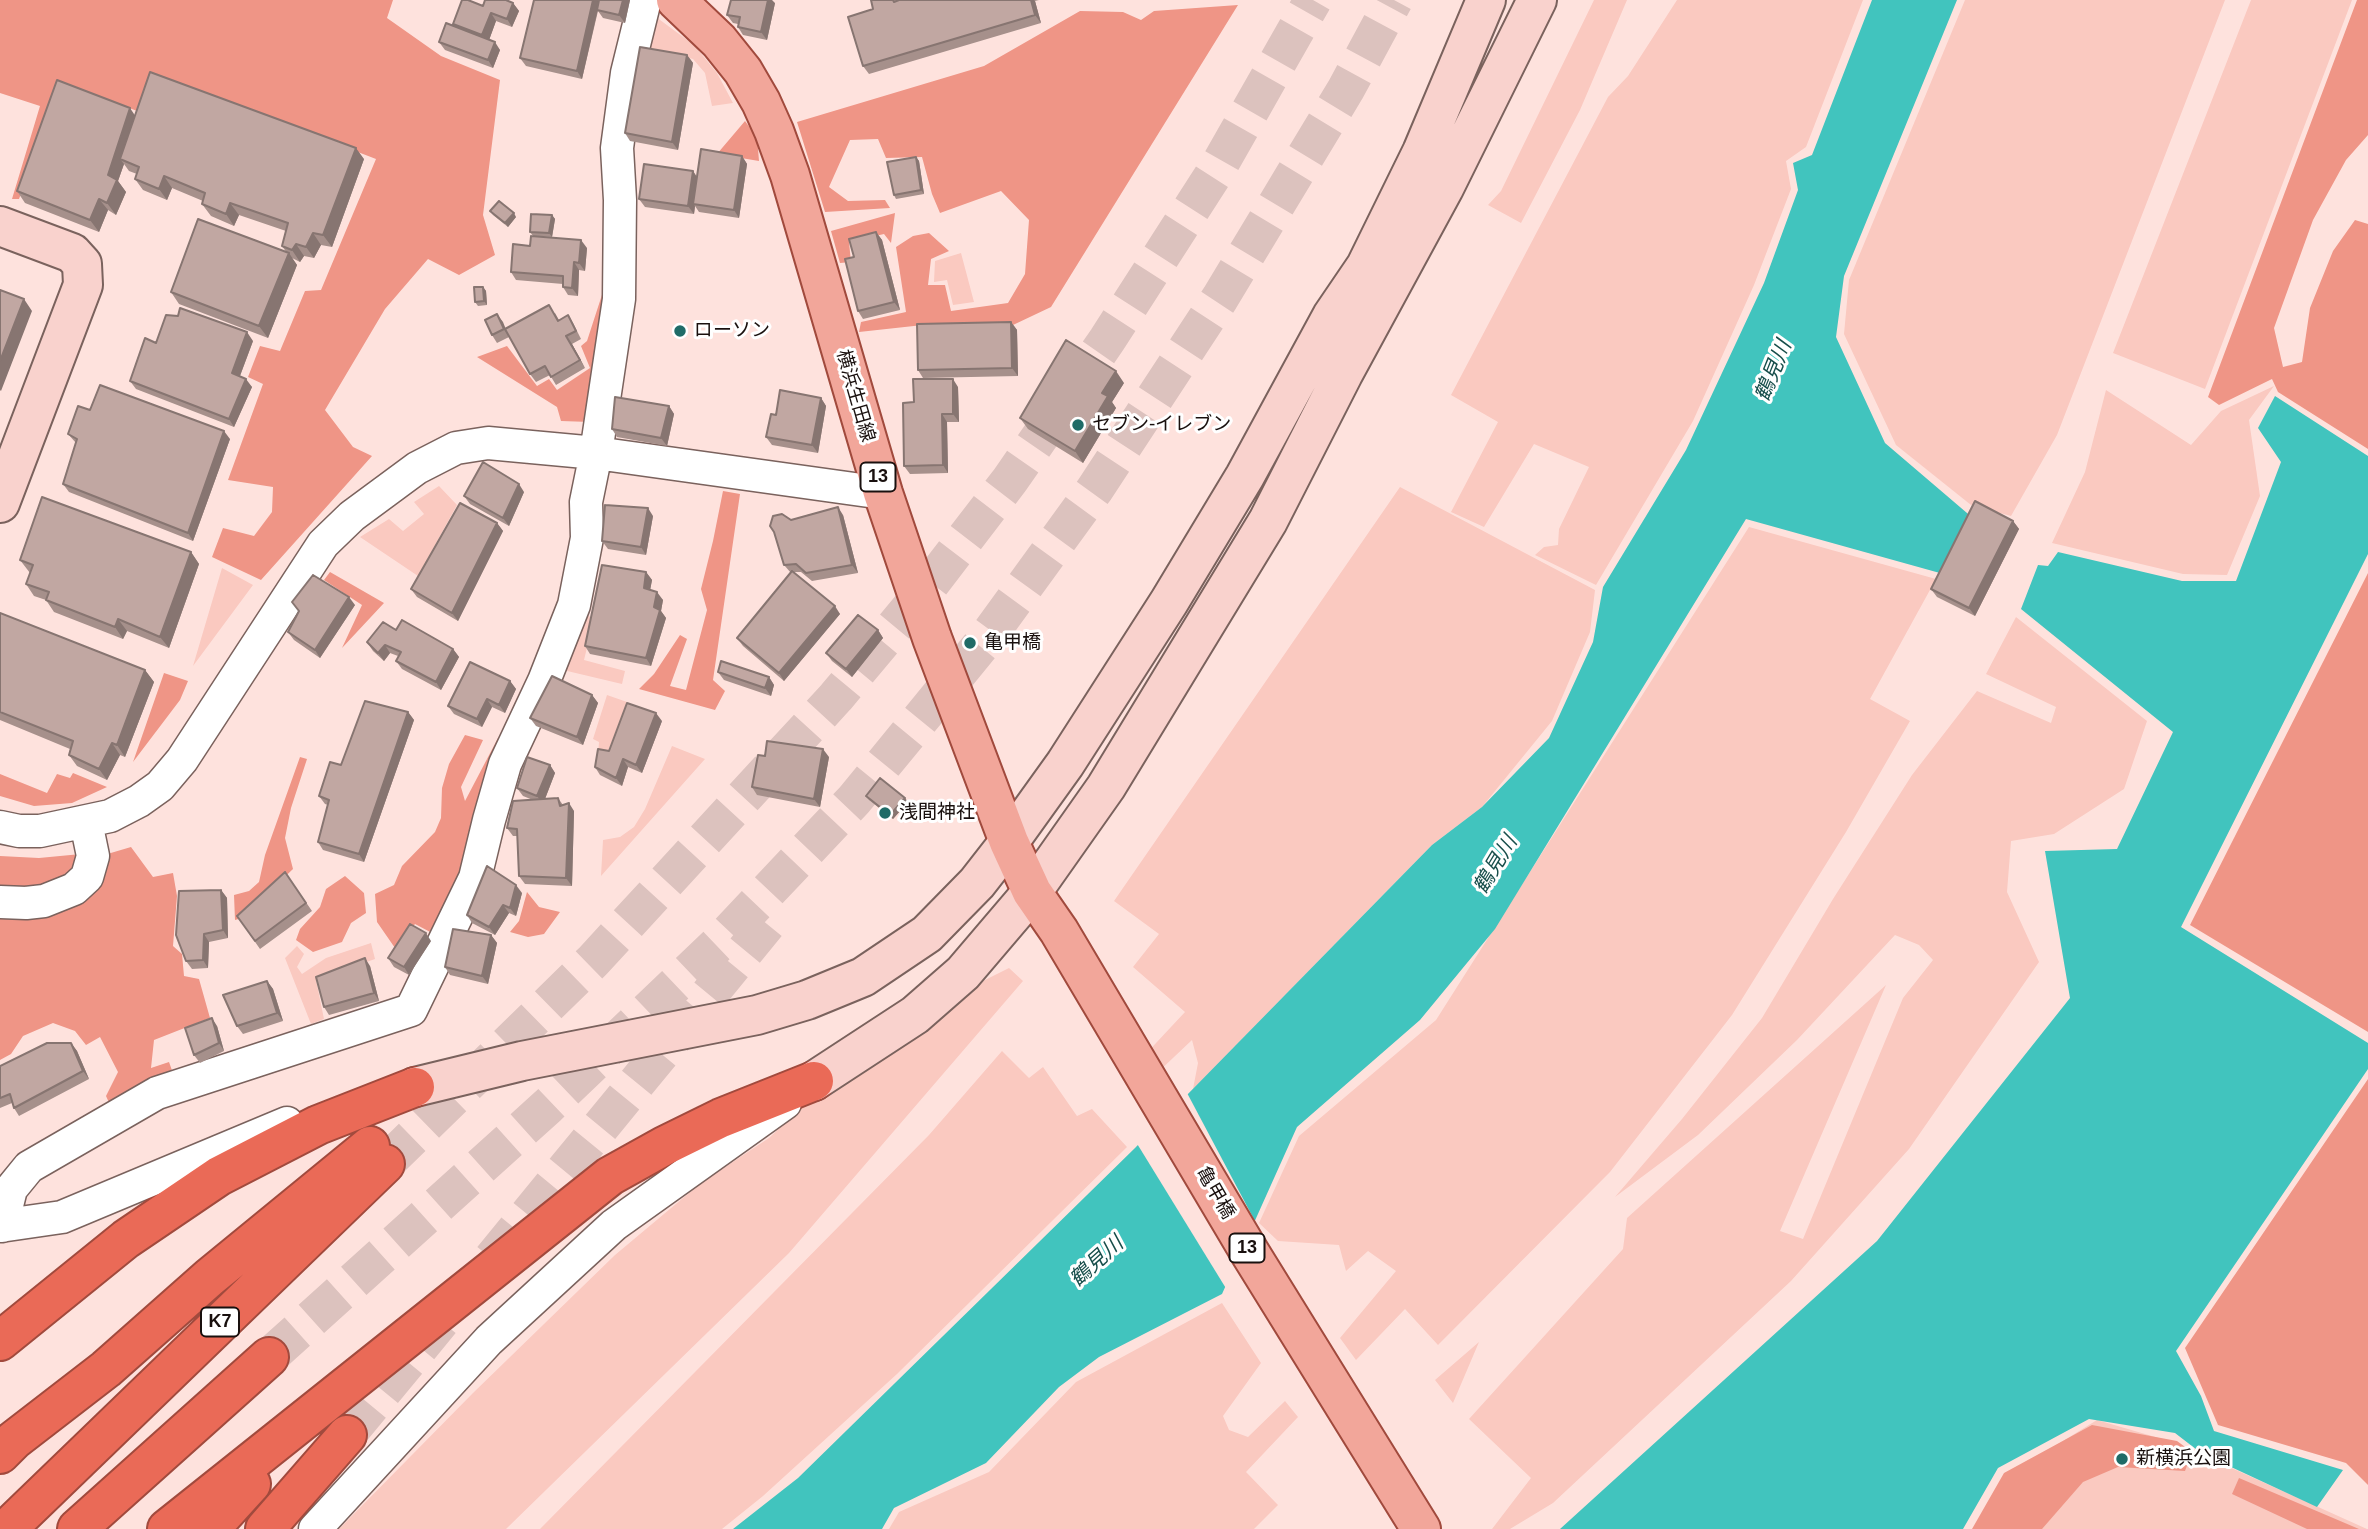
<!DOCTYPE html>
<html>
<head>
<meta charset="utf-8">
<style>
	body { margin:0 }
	canvas { display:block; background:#fee2dd }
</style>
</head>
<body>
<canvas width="2368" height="1529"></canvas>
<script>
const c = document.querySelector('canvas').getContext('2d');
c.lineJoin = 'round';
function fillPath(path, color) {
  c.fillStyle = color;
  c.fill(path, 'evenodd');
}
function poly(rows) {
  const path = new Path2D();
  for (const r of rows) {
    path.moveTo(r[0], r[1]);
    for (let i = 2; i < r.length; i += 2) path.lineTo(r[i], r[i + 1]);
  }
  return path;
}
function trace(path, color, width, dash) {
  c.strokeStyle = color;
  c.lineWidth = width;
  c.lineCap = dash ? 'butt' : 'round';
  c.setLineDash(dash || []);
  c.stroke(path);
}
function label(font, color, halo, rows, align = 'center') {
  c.font = font + ' Arial,"Noto Sans JP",sans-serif';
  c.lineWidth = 6;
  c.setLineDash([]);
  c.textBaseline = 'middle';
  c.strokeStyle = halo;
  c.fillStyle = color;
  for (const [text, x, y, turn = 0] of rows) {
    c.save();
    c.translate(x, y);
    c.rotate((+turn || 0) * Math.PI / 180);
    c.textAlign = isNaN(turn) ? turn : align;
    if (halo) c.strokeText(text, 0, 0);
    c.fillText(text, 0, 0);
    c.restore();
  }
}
fillPath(poly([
	[1594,0,1627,0,1580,110,1521,223,1488,205,1501,191],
	[1677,0,1863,0,1806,147,1786,161,1791,189,1754,285,1693,421,1596,585,1535,555,1544,547,1558,545,1559,529,1589,467,1534,444,1484,527,1451,512,1498,422,1451,395,1608,97,1628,76],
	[1965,0,2225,0,2057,435,2011,516,1971,505,1896,445,1844,334,1849,280],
	[2251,0,2352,0,2205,389,2113,353],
	[656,17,694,45,717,73,733,103,712,106,705,73,693,59,649,48],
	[961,253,974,302,953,305,947,280,934,282,935,261],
	[2274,386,2249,420,2260,496,2227,575,2183,574,2052,543,2085,472,2106,390,2191,445,2221,411],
	[439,486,457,505,418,576,360,537,389,519,403,531,424,514,414,502],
	[1400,487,1595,590,1590,632,1552,721,1482,807,1432,845,1193,1089,1198,1063,1192,1040,1155,1075,1142,1058,1185,1012,1133,967,1159,934,1114,901],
	[1749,527,1936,579,1870,699,1910,721,1846,832,1732,1015,1610,1172,1438,1345,1405,1309,1356,1360,1340,1338,1396,1271,1368,1251,1346,1271,1339,1245,1278,1241,1259,1223,1299,1136,1436,1020],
	[222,568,253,585,193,666],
	[585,614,594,619,584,660,625,671,622,684,563,670],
	[2016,617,2147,721,2124,789,2054,834,2011,841,2007,892,2039,962,1909,1149,1791,1281,1553,1503,1510,1529,1492,1529,1531,1478,1469,1419,1623,1249,1627,1218,1886,985,1780,1231,1803,1239,1903,998,1933,960,1919,945,1895,935,1797,1040,1698,1135,1615,1197,1682,1119,1762,1018,1833,899,1912,775,1977,691,2051,723,2056,707,1986,674],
	[607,695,627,702,607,754,598,755,599,742,593,739],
	[672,746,705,759,601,876,603,840,620,837,634,827,645,809],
	[371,943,375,959,316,980,324,1019,311,1024,285,958,297,946,304,954,297,967,302,974,326,958],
	[1009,968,1023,981,789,1253,506,1529,339,1529,473,1393,615,1255,701,1183,769,1138,811,1099,951,997],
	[1002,1051,1029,1078,1043,1067,1077,1116,1092,1109,1127,1147,897,1374,763,1496,722,1529,540,1529,929,1135],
	[1222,1303,1261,1363,1223,1416,1229,1430,1248,1437,1285,1401,1298,1417,1246,1472,1278,1505,1254,1529,889,1529,899,1512,989,1472,1076,1382],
	[1479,1342,1453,1403,1435,1380],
	[2097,1420,2176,1443,2367,1529,1974,1529,2008,1475]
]), '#fac9c0');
fillPath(poly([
	[0,0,393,0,387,18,441,56,500,80,483,215,495,255,459,275,428,259,385,309,325,410,353,447,372,456,261,580,212,557,223,528,254,536,272,512,273,487,228,480,263,384,248,377,260,346,280,351,305,291,321,290,376,159,155,74,140,112,61,83,19,199,12,199,40,106,0,93],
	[2357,0,2368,0,2368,135,2346,160,2313,220,2274,328,2283,367,2302,362,2310,308,2333,251,2355,220,2368,224,2368,449,2278,392,2272,379,2219,405,2208,397],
	[1238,5,1051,307,1013,325,923,325,859,332,861,322,906,312,896,247,913,236,929,233,949,251,931,259,928,285,945,285,951,311,1008,303,1025,274,1029,220,1001,191,940,213,932,194,922,157,886,158,878,139,850,140,829,187,848,201,885,200,890,208,825,212,797,122,984,66,1080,11,1123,12,1141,20,1154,11],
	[745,121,757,137,759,161,717,154],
	[895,213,891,243,884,234,849,242,851,262,840,263,831,231],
	[612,264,590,422,561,421,557,407,477,357,507,346,537,386,549,379,557,390,590,368,581,346,587,341],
	[723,491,740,494,713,680,725,691,715,710,639,689,654,674,680,635,687,639,670,686,686,690,707,610,701,589,713,541],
	[330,572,384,603,342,648,362,605,324,580],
	[2368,573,2368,1032,2190,925],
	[164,673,188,681,180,700,133,762],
	[465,735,483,740,461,787,465,801,498,738,508,740,472,851,434,934,415,924,395,948,377,922,375,894,394,885,402,866,435,832,441,818,442,788,449,764],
	[300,757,307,759,291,808,285,838,293,869,242,918,235,920,234,895,249,891,259,882,265,855],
	[73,773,107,787,72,803,34,806,0,796,0,774,47,793,57,774,70,778],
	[131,847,153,877,173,873,177,896,173,946,182,954,184,976,199,979,210,1018,154,1040,151,1068,169,1062,174,1076,111,1107,106,1096,118,1072,100,1037,86,1045,75,1031,53,1023,23,1036,11,1054,0,1060,0,911,104,855],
	[81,854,76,873,62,884,0,891,0,856,39,858],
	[345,876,364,893,366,913,351,923,342,942,313,952,296,940,300,929,320,907,326,889],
	[527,892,539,907,560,912,544,934,528,937,510,932,519,921],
	[2368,1079,2368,1485,2346,1463,2218,1425,2185,1348],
	[2092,1425,2177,1441,2192,1452,2185,1471,2118,1467,2083,1482,2042,1529,1972,1529,2004,1473],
	[2239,1478,2359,1529,2307,1529,2232,1494]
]), '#ef9586');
fillPath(poly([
	[1872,0,1957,0,1844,276,1836,337,1885,443,1974,519,1947,575,1746,519,1495,929,1420,1020,1297,1127,1222,1294,1099,1357,1059,1387,986,1463,894,1508,882,1529,733,1529,798,1478,1135,1148,1432,845,1482,807,1549,738,1593,642,1603,587,1686,450,1764,283,1798,190,1793,163,1812,155],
	[2275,396,2368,456,2368,554,2181,927,2368,1043,2368,1069,2176,1351,2201,1396,2214,1431,2343,1470,2317,1507,2201,1453,2175,1433,2089,1419,1998,1468,1963,1529,1560,1529,1877,1241,2070,998,2045,851,2117,849,2173,732,2021,609,2038,565,2048,566,2058,552,2182,581,2236,581,2281,462,2258,428]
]), '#41c4be');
fillPath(poly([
	[1186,1091,1257,1225,1227,1290,1136,1142]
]), '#fee2dd');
trace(poly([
	[385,1164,593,961,836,697,931,583,1010,480,1107,340,1217,169,1313,0],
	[492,1259,767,924],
	[269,1357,548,1106,717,945,854,800,986,639,1095,489,1220,298,1346,89,1394,0],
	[347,1435,441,1321]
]), '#dcc2be', 38, [38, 19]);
const street = poly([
	[0,827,19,831,40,831,110,816,139,801,160,786,182,760,323,544,352,516,417,468,456,448,488,443,596,453,883,493],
	[0,902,26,903,44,901,74,889,87,877,93,856,86,822],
	[0,1226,62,1217,287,1123],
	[2,1226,11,1189,29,1167,157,1093,411,1010,475,878,489,820,505,764,544,681,574,605,587,538,586,502,596,453,619,299,620,200,617,148,627,73,645,0],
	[315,1529,489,1340,614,1225,785,1103]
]);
const secondary = poly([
	[0,226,72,253,82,264,83,285,0,503],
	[814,1081,915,1015,963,973,1032,892,1106,787,1268,521,1343,374,1444,188,1537,0],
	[415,1087,522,1061,757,1015,807,1000,863,977,927,934,977,883,1009,842,1065,764,1169,602,1245,476,1332,316,1366,266,1422,152,1486,0]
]);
const primary = poly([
	[676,0,719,41,743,71,761,102,774,131,790,175,883,493,932,638,1009,842,1032,892,1059,931,1250,1253,1421,1529]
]);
const highway = poly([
	[0,1341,126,1239,219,1176,318,1125,415,1087],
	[0,1454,14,1440,106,1369,210,1277,370,1146],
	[7,1529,385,1164],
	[77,1529,269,1357],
	[167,1529,610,1176,664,1146,721,1118,814,1081],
	[210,1529,251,1484],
	[265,1529,347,1435]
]);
trace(street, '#7a625d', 35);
trace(secondary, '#7a625d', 42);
trace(primary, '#a14a3d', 42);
trace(highway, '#a14a3d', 42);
trace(street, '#fff', 32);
trace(secondary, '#f9d2cd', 38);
trace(primary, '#f2a69a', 38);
trace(highway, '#ea6a57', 38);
fillPath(poly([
	[534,0,630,0,625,23,603,18,598,11,582,79,526,66,520,58],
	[871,0,1039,0,1035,1,1041,23,869,74,863,66,873,9],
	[513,3,519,11,512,27,496,21,489,40,500,50,493,68,445,50,439,42,455,26,453,24,483,6],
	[775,3,767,40,743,35,738,27,738,24,733,23,727,15],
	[687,55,693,63,678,150,630,141,625,133],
	[135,116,364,159,332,247,321,245,314,258,304,256,300,262,292,258,297,265,268,338,179,304,171,292,287,253,282,246,286,231,239,215,234,226,211,216,202,204,203,201,172,188,167,200,143,190,135,179,137,174,129,171,124,164,118,181,126,192,116,215,108,210,99,232,25,203,17,191],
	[742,156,747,164,739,218,699,212,695,206,694,214,645,207,639,199,693,171,697,177],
	[916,157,919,161,924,194,896,199,894,195],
	[490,211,516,217,508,227,493,215],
	[552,215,555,219,552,237,533,236,530,232],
	[876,232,882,240,900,310,863,319,858,311,854,257],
	[587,248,585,271,579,270,578,296,568,295,563,287,563,284,516,280,511,272],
	[483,287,486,291,487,305,478,306,475,302],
	[555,313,559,320,568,315,573,323,581,339,572,344,585,368,556,385,550,375,536,382,530,374,506,331,509,337,497,343,492,335,497,314,505,328],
	[1011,322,1017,330,1018,376,923,378,918,370],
	[253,341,240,376,252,387,234,427,136,389,130,381],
	[1124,383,1112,402,1116,408,1083,463,1028,429,1020,418],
	[958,387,959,422,947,422,948,473,910,474,904,466,914,402],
	[821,398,826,406,818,453,772,445,766,437,776,415],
	[669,406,674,414,667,446,617,437,612,429],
	[90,410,230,439,193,541,69,492,63,484,76,443,68,434],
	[524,492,509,526,470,504,464,496],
	[843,515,858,573,812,581,801,572,794,572,840,614,784,681,743,646,737,638,791,573,784,565,791,520],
	[653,516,646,555,608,549,602,541],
	[2013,521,2019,529,1975,616,1937,597,1931,589],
	[497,523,503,531,458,621,417,597,411,589],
	[191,552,199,564,169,648,127,631,123,639,54,612,46,600,34,596,26,584,30,573,20,560],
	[646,572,652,580,650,590,663,600,661,611,666,618,651,666,590,654,585,646],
	[292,602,355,605,320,658,294,640,288,632,299,612],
	[0,613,145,670,154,682,125,757,120,755,107,780,77,766,69,755,70,749,0,720],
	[396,630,453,649,459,657,441,690,402,669,396,661,398,656,390,653,384,661,373,651,367,642],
	[878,630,883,638,852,677,832,661,826,653],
	[718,672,769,677,774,685,771,696,724,680],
	[510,681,516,689,505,713,492,707,482,727,454,714,448,706],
	[592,695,598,703,583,745,536,726,530,718],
	[408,712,414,720,364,862,323,850,318,842,328,805,325,804,319,796,341,765],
	[662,721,642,773,628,767,622,786,600,775,595,767,609,751],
	[765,756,829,757,820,807,757,795,752,787],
	[550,765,555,773,545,799,558,798,563,805,574,811,572,886,525,884,519,876,517,836,513,836,507,828,533,800,523,796,517,788],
	[866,796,908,802,893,819,869,800],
	[285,872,312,911,260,949,237,916],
	[221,890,227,898,228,938,209,942,208,968,192,969,186,961],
	[522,893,516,916,509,913,495,935,472,923,467,915],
	[491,935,497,943,488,984,450,975,445,967],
	[431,941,409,975,394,967,388,958],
	[370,966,379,1001,329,1015,324,1007],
	[267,981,273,989,283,1021,243,1034,237,1026],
	[217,1026,224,1051,200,1063,194,1055],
	[71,1043,77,1051,89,1079,19,1116,14,1108,12,1103,0,1108,0,1076]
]), '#a6908b');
fillPath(poly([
	[593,0,600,0,582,79,577,71],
	[623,0,630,0,625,23,619,15],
	[768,0,772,0,775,3,767,40,761,32],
	[1031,0,1034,0,1035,1,1041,23,1035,15],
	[513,3,519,11,512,27,507,19],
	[491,13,496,21,488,43,482,35],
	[495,42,500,50,493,68,488,60],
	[687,55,693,63,678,150,672,142],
	[130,108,138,120,120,159,124,164,118,181,126,192,116,215,107,203,108,175],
	[356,148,364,159,332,247,323,235],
	[742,156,747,164,739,218,734,210],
	[916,157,919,161,924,194,921,190],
	[693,171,698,179,693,204,695,206,694,214,688,206],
	[164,176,172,188,167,200,159,189],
	[99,199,108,210,99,232,90,220],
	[230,203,239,215,234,226,226,214],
	[514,213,516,217,508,227,505,223],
	[552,215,555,219,552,237,549,233],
	[876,232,882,240,900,310,894,302],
	[313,233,321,245,314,258,306,247],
	[581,240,587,248,585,271,579,263],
	[296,244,304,256,300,262,292,250],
	[289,253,297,265,268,338,259,326],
	[574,262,579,270,578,296,572,288],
	[483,287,486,291,487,305,484,301],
	[24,299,32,311,1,391,0,390,0,361],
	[497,314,503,322,509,337,504,329],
	[1011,322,1017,330,1018,376,1012,368],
	[247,332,253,341,238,381,232,373],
	[566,336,572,344,585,368,580,360],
	[1116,371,1124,383,1112,402,1116,408,1083,463,1075,451,1102,393],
	[246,379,252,387,234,427,229,419],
	[953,379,958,387,959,422,953,414],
	[821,398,826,406,818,453,812,445],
	[669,406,674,414,667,446,661,438],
	[942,414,947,422,948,473,943,465],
	[224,431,230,439,193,541,188,533],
	[519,484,524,492,509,526,503,518],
	[838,507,843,515,858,573,852,565],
	[648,508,653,516,646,555,641,547],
	[2013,521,2019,529,1975,616,1969,608],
	[497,523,503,531,458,621,452,613],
	[191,552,199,564,169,648,160,637],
	[646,572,652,580,649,596,644,588],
	[657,592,663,600,661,611,666,618,651,666,646,658],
	[349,597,355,605,320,658,315,650],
	[835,606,840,614,784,681,779,673],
	[118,619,127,631,123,639,115,627],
	[878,630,883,638,852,677,846,669],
	[385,645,390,653,384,661,378,653],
	[453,649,459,657,441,690,436,682],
	[145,670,154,682,125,757,117,745],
	[769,677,774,685,771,696,765,688],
	[510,681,516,689,505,713,499,705],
	[592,695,598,703,583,745,577,737],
	[487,699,492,707,482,727,477,719],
	[408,712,414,720,364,862,359,854],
	[656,713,662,721,642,773,636,765],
	[112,743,120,755,107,780,99,769],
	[823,749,829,757,820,807,814,799],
	[623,759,628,767,622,786,616,778],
	[550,765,555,773,543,804,537,796],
	[905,798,908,802,893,819,890,815],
	[569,803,574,811,572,886,566,878],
	[516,885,522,893,516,916,510,908],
	[221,890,227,898,228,938,223,930],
	[503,905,509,913,495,935,489,927],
	[426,933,431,941,409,975,404,967],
	[204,934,209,942,208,968,203,960],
	[491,935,497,943,488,984,482,976],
	[365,958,370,966,379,1001,374,993],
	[267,981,273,989,283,1021,277,1013],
	[212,1018,217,1026,224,1051,219,1043],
	[71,1043,77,1051,89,1079,83,1071]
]), '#877571');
const building = poly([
	[462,0,468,0,483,6,485,0,506,0,513,3,507,19,491,13,482,35,453,24,462,0],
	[534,0,593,0,577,71,520,58,534,0],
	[599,0,623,0,619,15,597,10,599,0],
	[731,0,768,0,761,32,738,27,740,17,727,15,731,0],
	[871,0,893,0,894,2,899,0,1031,0,1035,15,863,66,848,17,873,9,871,0],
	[446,23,495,42,488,60,439,42,446,23],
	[640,47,687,55,672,142,625,133,640,47],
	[150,72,356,148,323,235,313,233,306,247,296,244,292,250,282,246,288,223,230,203,226,214,202,204,205,193,164,176,159,189,135,179,139,167,120,159,150,72],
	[57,80,130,108,108,175,117,180,107,203,99,199,90,220,17,191,57,80],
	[701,149,742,156,734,210,693,204,701,149],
	[916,157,921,190,894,195,887,162,916,157],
	[644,164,693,171,688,206,639,199,644,164],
	[499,201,514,213,505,223,490,211,499,201],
	[531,214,552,215,549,233,530,232,531,214],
	[198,219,289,253,259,326,171,292,198,219],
	[876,232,894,302,858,311,845,259,854,257,849,239,876,232],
	[531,236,581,240,579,263,574,262,572,288,563,287,563,276,511,272,513,244,530,246,531,236],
	[474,287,483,287,484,301,475,302,474,287],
	[0,290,24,299,0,361,0,290],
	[549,305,558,321,568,315,576,331,566,336,580,360,551,377,545,366,530,374,505,329,549,305],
	[180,308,247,332,232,373,246,379,229,419,130,381,145,338,156,343,166,315,178,316,180,308],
	[497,314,504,329,492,335,485,320,497,314],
	[1011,322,1012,368,918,370,917,324,1011,322],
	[1066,340,1116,371,1102,393,1108,396,1075,451,1020,418,1066,340],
	[913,379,953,379,953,414,942,414,943,465,904,466,903,403,914,402,913,379],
	[100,385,224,431,188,533,63,484,77,439,68,434,78,406,90,410,100,385],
	[780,390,821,398,812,445,766,437,771,414,776,415,780,390],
	[615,397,669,406,661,438,612,429,615,397],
	[483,462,519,484,503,518,464,496,483,462],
	[42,497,191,552,160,637,118,619,115,627,46,600,49,592,26,584,33,565,20,560,42,497],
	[1975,501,2013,521,1969,608,1931,589,1975,501],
	[460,503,497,523,452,613,411,589,460,503],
	[605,505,648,508,641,547,602,541,605,505],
	[838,507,852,565,806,573,796,564,784,565,774,532,770,526,773,516,782,514,791,520,838,507],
	[602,565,646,572,644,588,657,592,654,607,660,610,646,658,585,646,602,565],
	[792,571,835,606,779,673,737,638,792,571],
	[313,575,349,597,315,650,288,632,299,611,292,602,313,575],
	[0,613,145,670,117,745,112,743,99,769,69,755,73,741,0,712,0,613],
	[858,615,878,630,846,669,826,653,858,615],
	[402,620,453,649,436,682,396,661,401,652,385,645,378,653,367,642,383,622,396,630,402,620],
	[721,661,769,677,765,688,718,672,721,661],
	[470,662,510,681,499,705,487,699,477,719,448,706,470,662],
	[552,676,592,695,577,737,530,718,552,676],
	[365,701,408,712,359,854,318,842,329,800,319,796,330,762,341,765,365,701],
	[627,703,656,713,636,765,623,759,616,778,595,767,598,749,609,751,627,703],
	[767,741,823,749,814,799,752,787,758,755,765,756,767,741],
	[527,757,550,765,537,796,517,788,527,757],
	[880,778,905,798,890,815,866,796,880,778],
	[558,798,560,806,569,803,566,878,519,876,517,829,507,828,513,801,558,798],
	[487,866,516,885,510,908,503,905,489,927,467,915,487,866],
	[285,872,306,903,255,941,237,916,285,872],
	[221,890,223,930,204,934,203,960,186,961,176,935,179,891,221,890],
	[410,924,426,933,404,967,388,958,410,924],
	[453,929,491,935,482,976,445,967,453,929],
	[365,958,374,993,324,1007,316,977,365,958],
	[267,981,277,1013,237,1026,223,995,267,981],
	[212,1018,219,1043,194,1055,185,1028,212,1018],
	[47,1043,71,1043,83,1071,14,1108,10,1094,0,1098,0,1066,47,1043]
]);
fillPath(building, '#c1a7a2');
trace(building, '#877571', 2);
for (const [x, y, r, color] of [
	[680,331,7,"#1f6b67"],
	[1078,425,7,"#1f6b67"],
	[970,643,7,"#1f6b67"],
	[885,813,7,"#1f6b67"],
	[2122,1459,7,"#1f6b67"]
]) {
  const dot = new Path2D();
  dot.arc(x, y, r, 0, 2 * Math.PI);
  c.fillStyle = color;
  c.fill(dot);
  trace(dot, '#fff', 2.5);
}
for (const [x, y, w] of [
	[878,477,35],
	[1247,1248,35],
	[220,1322,38]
]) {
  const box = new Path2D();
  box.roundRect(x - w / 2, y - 14.5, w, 29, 5);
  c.fillStyle = '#fff';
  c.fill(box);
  trace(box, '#19100e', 2);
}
label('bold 18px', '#19100e', null, [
	["13",878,477],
	["13",1247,1248],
	["K7",220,1322]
]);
label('19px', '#19100e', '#fff', [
	["ローソン",694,331],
	["セブン-イレブン",1092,425],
	["亀甲橋",984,643],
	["浅間神社",899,813],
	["新横浜公園",2136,1459]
], 'left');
label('19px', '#19100e', '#fff', [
	["横浜生田線",855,396,74],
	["亀甲橋",1215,1193,60]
]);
label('italic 21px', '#174e4b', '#fff', [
	["鶴見川",1774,371,-68],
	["鶴見川",1496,865,-59],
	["鶴見川",1097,1262,-42]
]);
</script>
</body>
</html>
